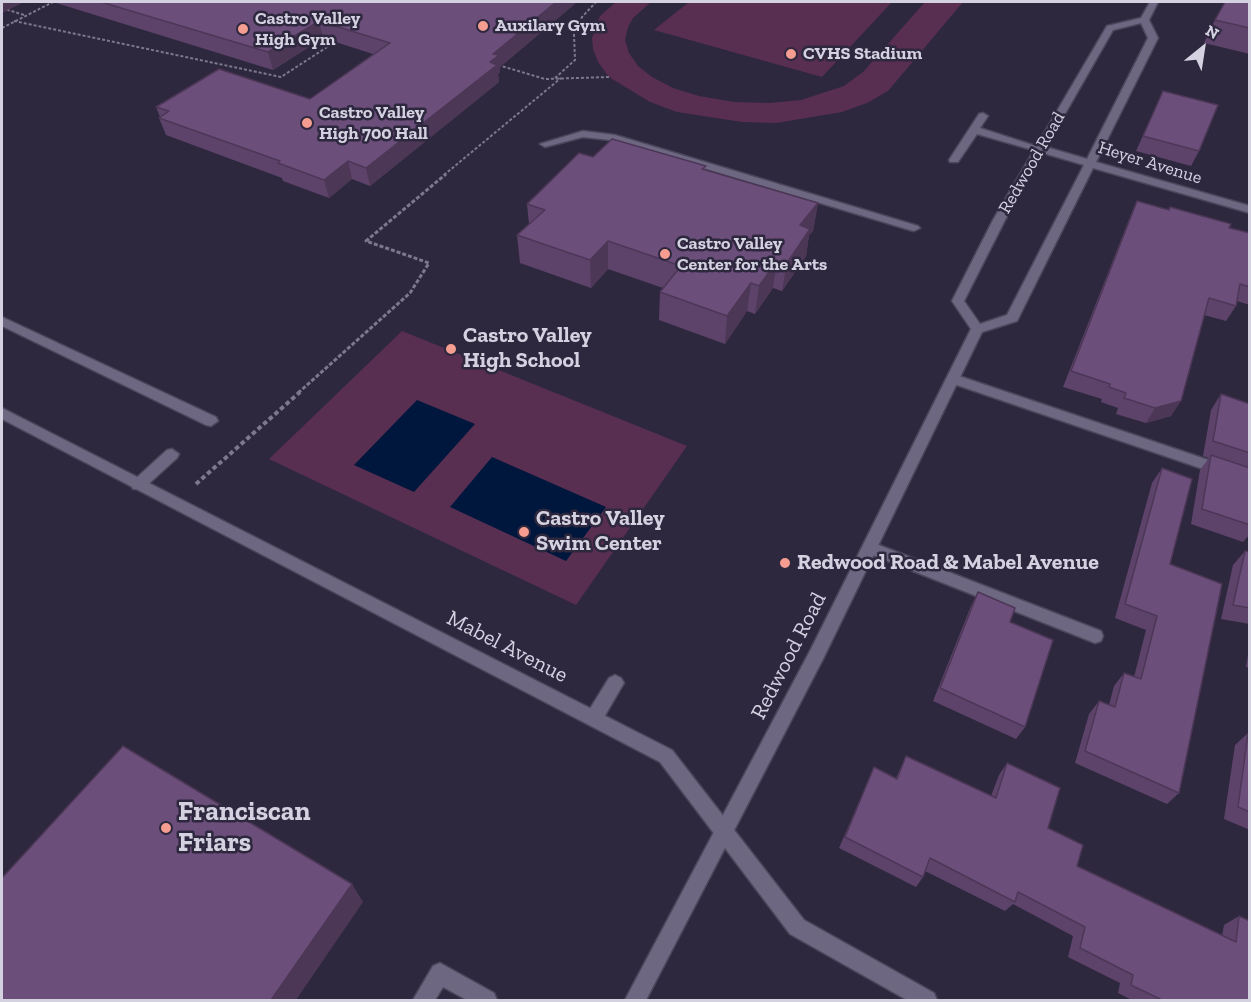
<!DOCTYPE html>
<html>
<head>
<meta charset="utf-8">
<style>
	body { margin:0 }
	#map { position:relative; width:1251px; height:1002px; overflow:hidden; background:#2e283f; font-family:"Zilla Slab",serif }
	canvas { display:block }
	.frame { position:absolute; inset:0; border:3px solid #d4d1e1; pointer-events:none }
	.north { position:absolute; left:1173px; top:18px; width:60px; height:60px; -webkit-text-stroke:4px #2e283f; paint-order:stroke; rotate:30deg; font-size:16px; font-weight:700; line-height:24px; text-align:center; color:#d4d1e1 }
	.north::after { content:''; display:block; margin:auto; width:21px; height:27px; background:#d4d1e1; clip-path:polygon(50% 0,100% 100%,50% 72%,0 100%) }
</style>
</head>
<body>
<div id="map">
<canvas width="1251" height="1002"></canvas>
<div class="frame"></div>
<div class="north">N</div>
</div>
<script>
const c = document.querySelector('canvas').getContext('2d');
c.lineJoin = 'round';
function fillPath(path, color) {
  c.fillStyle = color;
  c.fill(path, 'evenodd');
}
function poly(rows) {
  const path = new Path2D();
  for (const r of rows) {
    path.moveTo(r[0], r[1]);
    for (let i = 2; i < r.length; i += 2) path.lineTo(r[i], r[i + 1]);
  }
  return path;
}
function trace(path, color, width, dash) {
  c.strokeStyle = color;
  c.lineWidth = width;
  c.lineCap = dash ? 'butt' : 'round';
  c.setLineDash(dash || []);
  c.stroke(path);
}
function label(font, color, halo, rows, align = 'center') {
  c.font = font + ' "Zilla Slab",serif';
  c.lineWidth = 5;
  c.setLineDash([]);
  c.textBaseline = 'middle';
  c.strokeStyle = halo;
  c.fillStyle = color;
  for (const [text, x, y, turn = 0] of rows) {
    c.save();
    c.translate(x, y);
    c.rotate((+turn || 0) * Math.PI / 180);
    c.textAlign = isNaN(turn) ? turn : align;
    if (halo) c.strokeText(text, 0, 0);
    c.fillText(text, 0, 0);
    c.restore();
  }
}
fillPath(poly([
	[616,2,651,2,633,18,628,27,625,40,629,53,638,66,652,77,673,88,699,96,734,102,769,103,801,100,844,86,863,72,925,2,963,2,888,91,867,103,842,112,776,123,742,122,677,112,650,102,609,77,598,62,593,49,592,38,600,16],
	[689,2,892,2,822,77,654,30],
	[402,331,687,446,576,605,269,459]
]), '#582e51');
fillPath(poly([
	[417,400,475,424,414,492,354,465],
	[492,457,606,507,566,561,450,507]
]), '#00173d');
const lane = poly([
	[983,113,988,116,980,128,1045,149,1040,152,977,134,958,162,950,162,949,160,979,114,983,113],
	[583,131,615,135,918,226,920,228,914,231,910,230,610,140,583,137,545,147,540,144,583,131],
	[2,317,216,417,218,421,211,426,206,425,2,326,2,317],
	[953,374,1250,474,1250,485,948,382,946,379,953,374],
	[172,449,179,454,177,458,143,489,133,489,131,485,133,481,167,450,172,449],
	[871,542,1101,631,1103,636,1101,641,1095,643,865,552,863,548,865,544,871,542],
	[615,675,621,678,624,683,621,688,600,724,594,726,588,724,585,718,588,712,609,678,615,675],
	[440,963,494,993,497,1000,467,1000,443,987,435,1000,413,1000,433,966,440,963]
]);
const street = poly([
	[2,408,672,750,804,920,934,993,937,1000,907,1000,790,934,660,762,2,419,2,408]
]);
const secondary = poly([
	[1150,2,1158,2,1149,20,1158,38,1096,162,1250,206,1250,213,1093,168,1017,321,982,332,823,659,646,1000,625,1000,811,649,971,329,952,301,993,220,1107,26,1141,18,1150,2],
	[1141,23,1148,38,1087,159,1046,147,1113,30,1141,23],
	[1043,153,1084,165,1007,315,980,324,964,301,1005,220,1043,153]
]);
trace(lane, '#4b465a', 3);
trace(street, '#4b465a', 3);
trace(secondary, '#4b465a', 3);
trace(poly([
	[2,8,24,15],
	[14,21,281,77,338,40],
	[2,28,53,2],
	[498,65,545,79,609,77],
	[555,78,575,60,574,34,582,17,596,2],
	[444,175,561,78]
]), '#7d788c', 2, [3, 2]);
trace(poly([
	[298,393,410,293,429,263,366,241,446,174]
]), '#7d788c', 3, [4, 2]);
trace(poly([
	[196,484,300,392]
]), '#7d788c', 4, [4.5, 3]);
fillPath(lane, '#6d6782');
fillPath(street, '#6d6782');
fillPath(secondary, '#6d6782');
fillPath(poly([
	[53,2,577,2,500,67,500,72,498,74,499,82,370,186,352,179,329,198,283,181,282,178,166,135,159,118,160,117,156,107,310,99,373,54,323,38,273,70],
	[1250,2,1250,54,1204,43,1215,20],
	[1163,91,1199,151,1191,166,1136,151],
	[593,157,705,170,818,203,813,231,809,235,806,256,782,291,773,288,755,314,747,311,725,344,659,320,660,292,663,288,608,269,591,288,520,263,517,235,529,224,527,204],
	[1137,201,1250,233,1250,305,1237,301,1236,306,1226,321,1204,315,1171,416,1146,423,1116,414,1118,408,1101,402,1102,399,1063,387,1130,217],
	[1221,394,1250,404,1250,534,1243,542,1191,524,1200,470,1209,458,1203,456,1211,410],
	[1162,468,1170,564,1179,793,1167,804,1075,763,1089,714,1099,701,1109,705,1114,686,1124,673,1134,677,1146,630,1115,618,1152,483],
	[1245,551,1250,552,1250,624,1221,619,1233,565],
	[978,592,1010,622,1025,727,1016,739,933,701,971,606],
	[1250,643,1250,668,1246,667],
	[1248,733,1250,733,1250,830,1224,819,1235,745],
	[906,756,991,796,999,775,1007,763,1048,828,1077,866,1222,936,1224,925,1239,916,1250,1000,1132,1000,1118,993,1120,983,1068,957,1073,936,1013,904,1005,911,925,871,923,877,916,887,839,848,874,767,896,778]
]), '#5d436a');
fillPath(poly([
	[2,2,24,2,2,13],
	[556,2,577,2,500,67,500,72,498,74,499,82,370,186,366,168,490,62,493,54],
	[319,21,323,38,273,70,268,52],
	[348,161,352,179,329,198,324,180],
	[818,203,813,231,809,235,806,256,782,291,787,263,800,225],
	[608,241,608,269,591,288,590,260],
	[777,261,773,288,755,314,759,286],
	[751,283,747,311,725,344,727,316],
	[1181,401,1171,416,1146,423,1155,408],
	[352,884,363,902,296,1000,271,1000]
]), '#4c3756');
const building = poly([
	[101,2,556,2,493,54,499,55,490,62,497,65,366,168,348,161,324,180,278,163,280,161,159,118,169,111,156,107,219,69,310,99,390,43,319,21,268,52,101,2],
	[1225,2,1250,2,1250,28,1215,20,1225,2],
	[1163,91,1218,105,1199,151,1143,136,1163,91],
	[612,139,706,166,702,169,818,203,800,225,810,229,787,263,777,261,759,286,751,283,727,316,660,292,681,266,608,241,590,260,517,235,545,210,527,204,579,153,593,157,612,139],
	[1137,201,1169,210,1170,207,1231,224,1229,228,1250,233,1250,287,1240,284,1236,306,1209,298,1181,401,1155,408,1124,398,1126,393,1109,387,1110,384,1071,371,1137,201],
	[1221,394,1250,404,1250,453,1213,441,1221,394],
	[1211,455,1250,468,1250,525,1202,509,1211,455],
	[1162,468,1192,479,1170,564,1222,584,1179,793,1085,751,1099,701,1115,707,1124,673,1141,679,1157,616,1125,604,1162,468],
	[1245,551,1250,552,1250,608,1233,605,1245,551],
	[978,592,1015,608,1010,622,1053,640,1025,727,940,688,978,592],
	[1248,733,1250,733,1250,812,1238,807,1248,733],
	[123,746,352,884,271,1000,2,1000,2,878,123,746],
	[906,756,996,798,1007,763,1060,788,1048,828,1083,845,1077,866,1236,942,1239,916,1250,921,1250,1000,1162,1000,1131,985,1133,975,1080,948,1085,927,1018,892,1015,902,930,858,923,877,845,837,874,767,897,779,906,756]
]);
fillPath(building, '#6c4e7b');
trace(building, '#4c3756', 1.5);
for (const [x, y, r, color] of [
	[483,26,6,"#f59d90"],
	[243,29,6,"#f59d90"],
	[791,54,6,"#f59d90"],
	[307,123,6,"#f59d90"],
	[665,254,6,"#f59d90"],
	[451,349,6,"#f59d90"],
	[524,532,6,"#f59d90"],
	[785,563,6,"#f59d90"],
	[166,828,6,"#f59d90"]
]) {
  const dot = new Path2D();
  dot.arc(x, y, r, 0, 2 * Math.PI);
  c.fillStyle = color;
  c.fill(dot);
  trace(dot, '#2e283f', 2);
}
label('bold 18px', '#d4d1e1', '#2e283f', [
	["Castro Valley",255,19],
	["High Gym",255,40],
	["Auxilary Gym",495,26],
	["CVHS Stadium",803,54],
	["Castro Valley",319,113],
	["High 700 Hall",319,134],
	["Castro Valley",677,244],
	["Center for the Arts",677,265]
], 'left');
label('18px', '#d4d1e1', '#2e283f', [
	["Redwood Road",1032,163,-60],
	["Heyer Avenue",1150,163,17]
]);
label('bold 22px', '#d4d1e1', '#2e283f', [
	["Castro Valley",463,336],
	["High School",463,361],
	["Castro Valley",536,519],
	["Swim Center",536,544],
	["Redwood Road & Mabel Avenue",797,563]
], 'left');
label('22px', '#d4d1e1', '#2e283f', [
	["Mabel Avenue",507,647,27],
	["Redwood Road",789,656,-63]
]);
label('bold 27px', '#d4d1e1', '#2e283f', [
	["Franciscan",178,812],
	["Friars",178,843]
], 'left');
</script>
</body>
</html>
